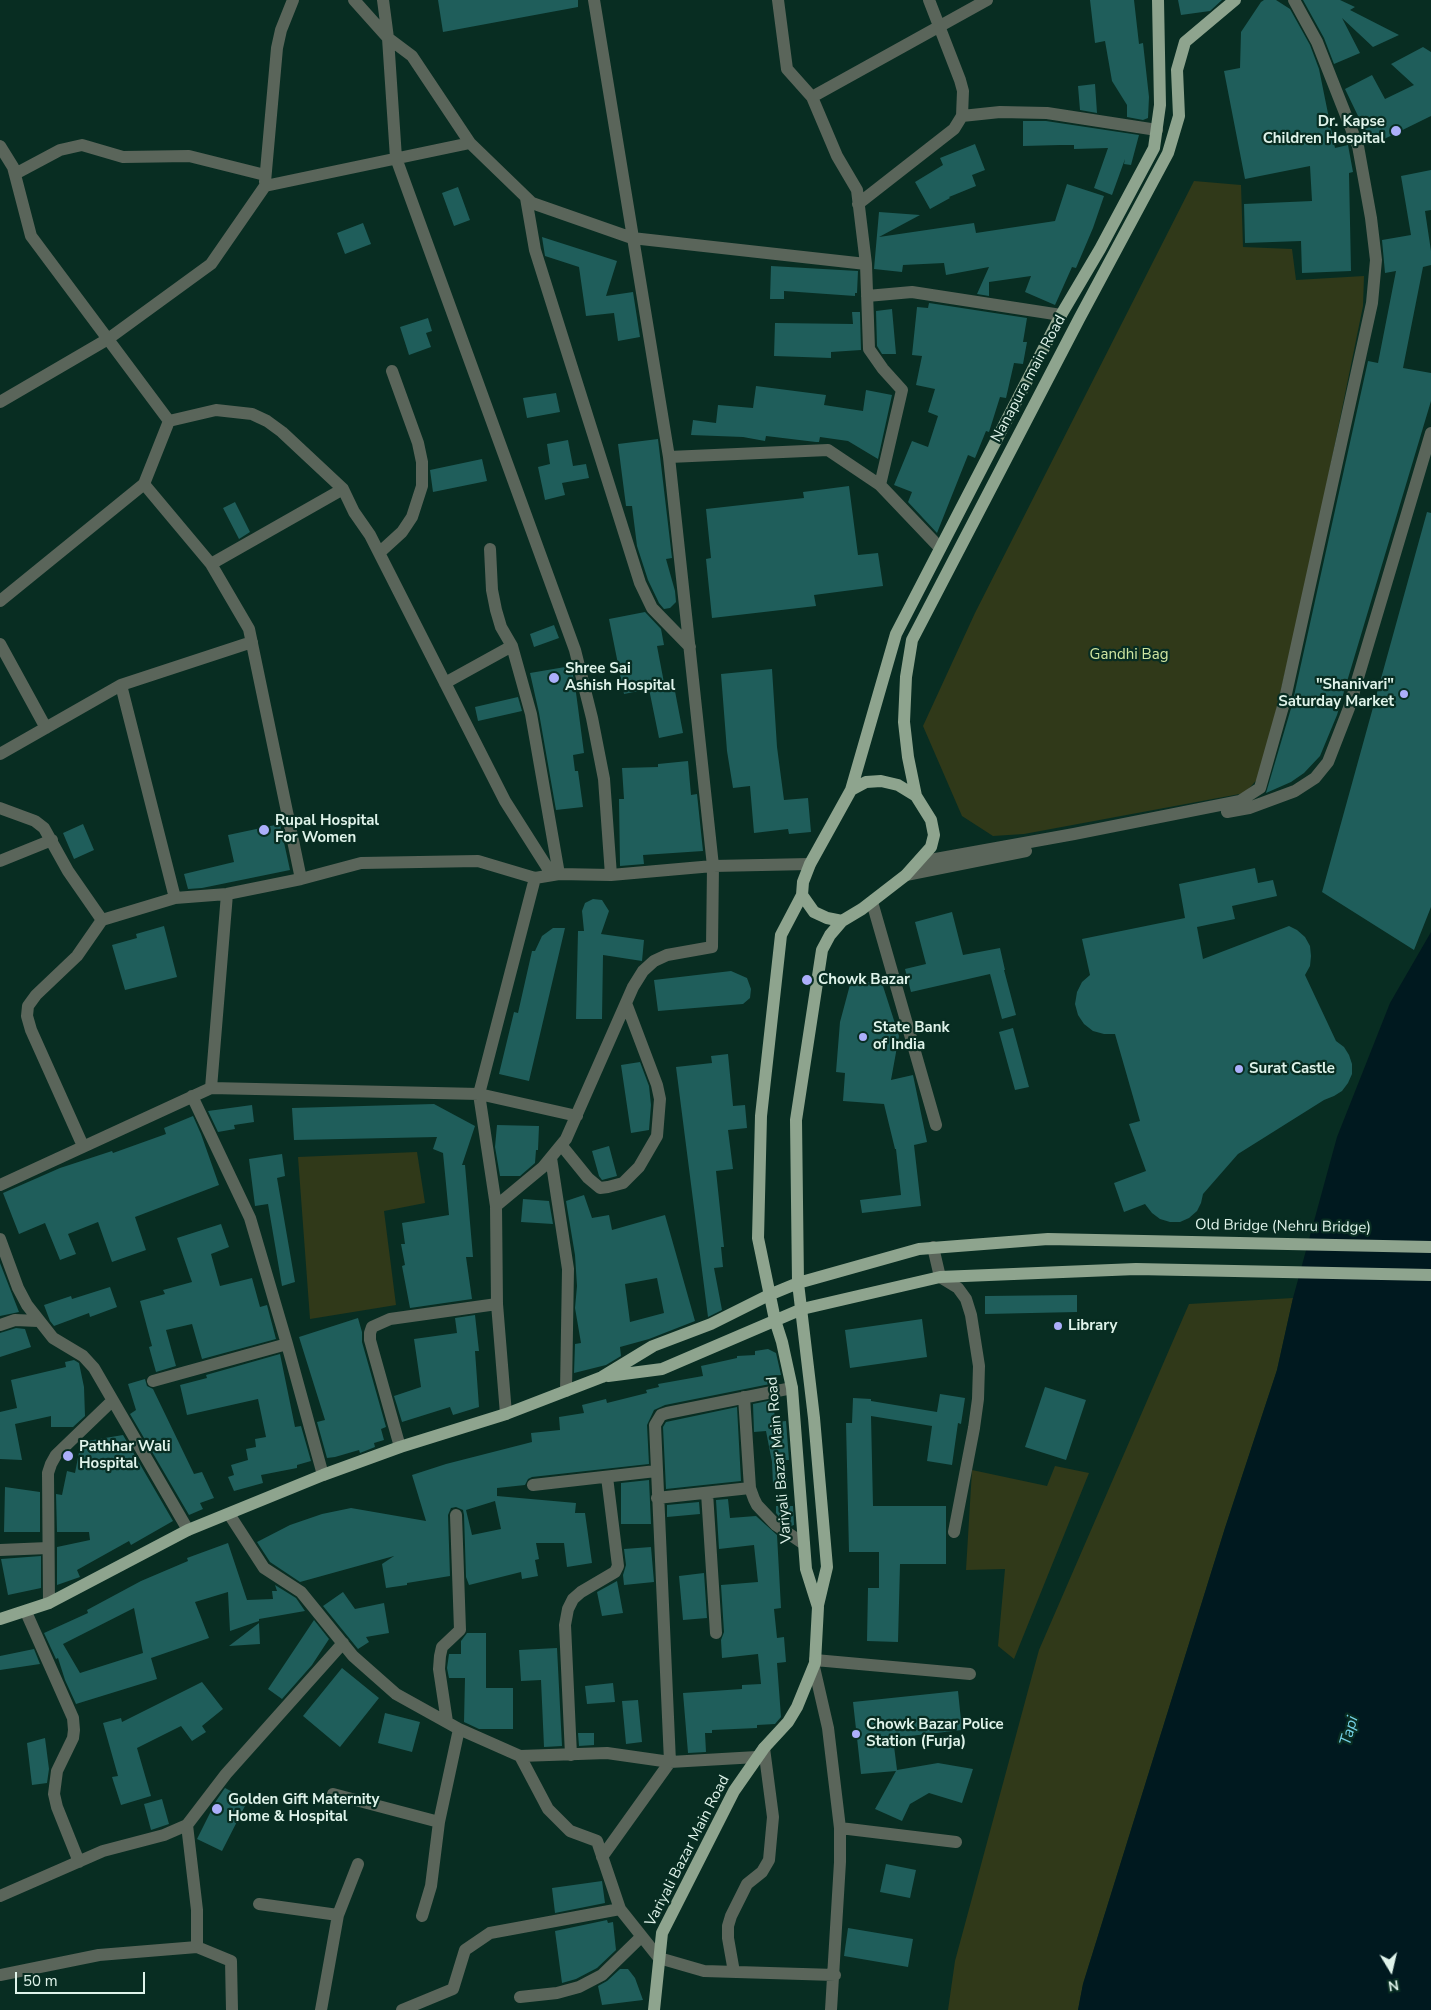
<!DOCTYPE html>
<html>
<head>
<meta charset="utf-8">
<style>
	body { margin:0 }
	#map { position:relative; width:1431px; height:2010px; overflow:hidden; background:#082d22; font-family:"Nunito Sans",sans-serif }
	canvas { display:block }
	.north { position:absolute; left:1366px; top:1945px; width:50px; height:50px; -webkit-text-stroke:4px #082d22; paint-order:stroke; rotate:171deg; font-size:14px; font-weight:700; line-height:20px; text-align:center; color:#dff3ea }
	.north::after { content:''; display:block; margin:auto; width:18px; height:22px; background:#dff3ea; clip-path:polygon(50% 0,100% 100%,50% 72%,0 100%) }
	.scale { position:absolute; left:15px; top:1972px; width:130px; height:22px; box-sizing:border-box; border:2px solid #dff3ea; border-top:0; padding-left:6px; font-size:15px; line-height:18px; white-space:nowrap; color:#dff3ea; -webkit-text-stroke:4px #082d22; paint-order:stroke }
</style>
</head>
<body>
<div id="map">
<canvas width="1431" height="2010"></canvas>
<div class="north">N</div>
<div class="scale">50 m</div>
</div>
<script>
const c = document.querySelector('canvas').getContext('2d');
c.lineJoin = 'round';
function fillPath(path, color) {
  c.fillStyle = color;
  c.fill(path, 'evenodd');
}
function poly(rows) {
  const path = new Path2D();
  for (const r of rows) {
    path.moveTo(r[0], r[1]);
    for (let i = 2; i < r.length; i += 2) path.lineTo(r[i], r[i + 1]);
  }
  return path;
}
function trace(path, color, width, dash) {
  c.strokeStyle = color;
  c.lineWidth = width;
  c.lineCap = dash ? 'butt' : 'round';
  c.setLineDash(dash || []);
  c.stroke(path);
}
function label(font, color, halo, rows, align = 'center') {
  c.font = font + ' "Nunito Sans",sans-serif';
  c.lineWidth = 4.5;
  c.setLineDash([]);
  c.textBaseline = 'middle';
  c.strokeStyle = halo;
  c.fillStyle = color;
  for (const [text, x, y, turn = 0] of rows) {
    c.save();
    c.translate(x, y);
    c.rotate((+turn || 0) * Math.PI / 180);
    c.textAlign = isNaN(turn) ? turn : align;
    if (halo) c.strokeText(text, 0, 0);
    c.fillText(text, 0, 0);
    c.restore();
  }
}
fillPath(poly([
	[1194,181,1241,185,1243,247,1292,249,1296,280,1364,276,1363,306,1310,566,1261,775,1245,793,1024,834,993,836,962,816,923,726,975,613],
	[417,1152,425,1203,384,1211,396,1305,310,1319,298,1157],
	[1293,1298,1277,1370,1225,1528,1083,1984,1078,2010,948,2010,955,1961,1039,1650,1189,1304],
	[1055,1466,1089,1473,1014,1659,998,1646,1005,1569,966,1570,972,1470,1047,1486]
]), '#303919');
fillPath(poly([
	[1431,932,1431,2010,1078,2010,1083,1984,1225,1528,1277,1370,1293,1298,1337,1137,1390,1003]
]), '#00191f');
fillPath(poly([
	[438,0,578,0,578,7,443,32],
	[1090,0,1134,0,1139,44,1143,43,1149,97,1148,118,1143,120,1127,117,1127,105,1112,81,1105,41,1095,43],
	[1178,0,1222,0,1210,11,1181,15],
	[1264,0,1276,0,1290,9,1310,45,1319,69,1335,148,1348,145,1353,172,1349,173,1351,271,1302,273,1301,241,1245,243,1244,204,1312,201,1310,166,1245,179,1224,71,1240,68,1241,32,1261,2],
	[1303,0,1340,0,1355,7,1350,10,1399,35,1373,47,1342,18,1360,53,1334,64,1324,38],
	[1423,47,1431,52,1431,116,1372,145,1345,89,1372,75,1385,99,1414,85,1391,64],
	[1095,84,1097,113,1080,110,1078,86],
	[1023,121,1046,121,1139,135,1131,165,1124,164,1125,159,1112,195,1094,188,1108,148,1074,149,1074,145,1060,145,1023,146],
	[975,144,985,170,972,175,976,186,949,197,950,198,930,209,915,182,943,165,940,158],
	[1431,170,1431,210,1425,211,1431,251,1431,265,1423,267,1403,368,1431,373,1431,401,1337,715,1320,756,1304,773,1291,782,1266,793,1292,705,1368,361,1378,363,1396,271,1385,273,1382,240,1411,235,1401,176],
	[1067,184,1104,196,1093,228,1076,268,1072,267,1055,305,1025,292,1031,276,989,282,989,296,977,294,989,267,946,275,944,263,903,265,902,272,874,269,879,212,920,215,879,237,974,223,976,233,1055,221],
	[458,187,470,220,454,226,442,193],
	[363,223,371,244,345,254,337,233],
	[542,237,617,261,606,296,633,292,640,337,618,341,614,313,586,316,579,267,545,256],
	[771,266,858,271,857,293,855,293,855,296,784,291,784,299,770,299],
	[929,303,1027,318,1023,342,1027,342,1023,364,1014,363,1006,398,1000,397,989,432,986,431,975,458,968,455,937,533,908,502,912,492,894,485,912,441,928,447,938,416,928,412,935,389,916,385,922,356,912,355,917,307,928,308],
	[892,309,896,354,882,354,877,346,876,311],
	[852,312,860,312,861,350,831,352,831,358,774,356,775,323,853,324],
	[428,318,432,331,426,333,431,347,409,355,400,327],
	[756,386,826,395,824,405,863,411,866,390,892,395,878,459,848,441,820,437,819,442,816,442,766,436,765,441,743,437,691,435,693,420,716,423,718,405,753,408],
	[556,393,560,412,527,418,523,398],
	[658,439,672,558,666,559,675,591,676,602,670,608,664,609,659,603,648,580,637,546,632,506,626,506,618,444],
	[568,440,573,466,586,464,589,478,562,483,565,495,545,500,538,467,550,464,547,444],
	[482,459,487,481,433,492,430,470],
	[849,486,858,555,878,553,883,586,814,595,816,606,712,618,706,559,711,558,706,509,804,498,803,492],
	[235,502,250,532,239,539,223,508],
	[1427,512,1431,513,1431,907,1414,950,1322,892],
	[645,612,661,629,664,645,657,646,665,688,674,686,683,733,659,738,649,689,624,694,609,619],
	[554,625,559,638,534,647,530,634],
	[571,666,575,685,584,753,573,755,575,771,578,771,583,807,556,810,539,713,530,673],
	[772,669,777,747,784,800,808,798,811,832,789,834,788,829,754,833,750,786,733,788,727,751,721,674],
	[518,697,522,711,478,721,475,707],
	[688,761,691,795,697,794,703,851,643,855,644,864,620,866,619,799,624,799,622,768,658,767,658,764],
	[83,824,94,850,74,859,63,833],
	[280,824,290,870,202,888,188,889,184,874,234,862,228,835],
	[1255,868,1258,883,1273,880,1277,896,1232,906,1235,919,1197,927,1203,959,1289,926,1297,930,1305,937,1310,946,1311,956,1310,966,1305,975,1336,1041,1344,1047,1349,1055,1352,1064,1352,1074,1348,1083,1342,1091,1334,1096,1324,1100,1238,1154,1203,1194,1201,1203,1197,1211,1189,1218,1180,1222,1170,1222,1160,1219,1152,1213,1145,1204,1124,1212,1114,1183,1146,1171,1129,1124,1140,1121,1115,1034,1104,1034,1093,1031,1084,1024,1078,1015,1075,1004,1077,992,1082,982,1090,975,1082,939,1185,918,1179,884],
	[593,899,602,900,609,911,601,934,644,940,642,961,603,955,602,1019,576,1019,578,931,584,931,582,911,585,903],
	[952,912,963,955,1000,948,1005,970,1004,970,1016,1015,1002,1019,990,974,911,992,905,969,926,964,915,922],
	[164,926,177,977,125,990,112,945,137,938,136,934],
	[553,928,565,928,529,1081,499,1074,514,1012,518,1013,532,951,535,951,542,936],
	[731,971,747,978,751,989,750,998,743,1004,658,1011,654,980],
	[851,981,882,983,899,1036,891,1080,913,1075,927,1142,914,1145,921,1206,862,1213,860,1200,901,1195,896,1149,895,1149,884,1104,843,1101,845,1073,836,1072,840,1022],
	[1013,1028,1029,1087,1015,1090,999,1032],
	[728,1054,733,1106,745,1105,747,1128,728,1130,733,1169,716,1171,724,1247,721,1247,723,1267,714,1268,722,1310,708,1317,676,1067,712,1063,711,1056],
	[640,1062,649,1086,651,1105,649,1130,631,1133,621,1065],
	[434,1104,475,1126,462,1165,465,1165,473,1257,466,1257,472,1299,410,1308,402,1266,405,1265,401,1244,405,1244,402,1223,449,1215,443,1153,433,1149,437,1137,294,1140,292,1108],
	[252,1105,254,1122,234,1125,235,1129,218,1132,208,1111],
	[193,1116,201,1134,219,1185,135,1217,146,1250,112,1262,98,1222,68,1234,76,1254,60,1260,45,1223,19,1234,3,1193,60,1168,112,1151,113,1153,166,1134,164,1128],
	[497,1125,539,1126,538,1150,536,1150,535,1163,520,1176,500,1176,495,1147],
	[609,1146,617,1176,602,1180,599,1176,592,1151],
	[282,1154,285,1176,277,1178,295,1282,282,1286,268,1204,255,1206,249,1159],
	[584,1195,592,1218,609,1215,612,1230,665,1215,695,1321,649,1339,620,1347,621,1356,606,1365,574,1373,575,1344,581,1343,575,1308,577,1286,575,1255,566,1201],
	[657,1278,664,1313,630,1322,625,1284],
	[523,1199,549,1201,553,1224,521,1222],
	[221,1224,229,1247,211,1254,220,1286,252,1278,260,1307,267,1305,276,1339,202,1359,192,1324,166,1330,176,1366,156,1372,149,1347,152,1346,140,1301,165,1294,163,1290,192,1282,177,1238],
	[0,1263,19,1312,0,1316],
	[110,1287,117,1307,90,1317,89,1313,54,1326,50,1321,44,1305,71,1296,72,1299],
	[1077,1295,1077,1312,985,1314,985,1296],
	[475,1315,479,1351,475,1351,479,1407,453,1415,450,1407,402,1422,394,1396,421,1387,414,1339,457,1333,455,1318],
	[358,1318,362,1332,362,1342,386,1427,381,1429,384,1440,374,1443,375,1447,360,1453,359,1450,335,1457,327,1458,317,1422,325,1420,299,1337],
	[922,1319,927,1357,850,1368,845,1330],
	[16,1328,25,1329,31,1347,0,1357,0,1333],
	[768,1349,776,1353,781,1375,769,1376,770,1384,665,1405,654,1410,647,1425,649,1464,532,1477,528,1479,525,1485,497,1488,497,1496,576,1503,575,1513,585,1513,592,1563,567,1567,564,1543,536,1543,539,1559,535,1560,538,1576,522,1579,521,1572,469,1585,466,1577,464,1515,463,1510,456,1507,451,1508,448,1515,450,1576,407,1583,407,1585,386,1588,382,1564,394,1556,300,1582,270,1562,257,1542,290,1525,322,1514,351,1508,426,1521,412,1475,446,1464,532,1442,531,1433,560,1430,559,1417,584,1413,582,1405,606,1399,607,1403,647,1393,646,1390,659,1387,658,1384,703,1376,701,1366,737,1358,737,1356,755,1355,755,1351],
	[495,1501,501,1529,472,1535,466,1510],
	[280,1354,295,1427,301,1426,311,1461,297,1465,297,1468,261,1475,263,1483,234,1491,228,1477,234,1475,231,1465,248,1460,246,1449,256,1447,255,1439,266,1437,258,1399,187,1415,180,1385,207,1378,206,1375],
	[74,1360,79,1363,84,1387,85,1416,73,1427,51,1427,51,1416,15,1424,22,1460,0,1459,0,1412,17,1408,11,1380,66,1367,65,1362],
	[145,1379,147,1386,153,1389,194,1474,202,1472,214,1498,200,1503,203,1509,189,1515,130,1414,136,1410,128,1384],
	[1045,1387,1086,1400,1066,1460,1025,1447],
	[940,1394,965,1398,961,1424,958,1423,952,1465,927,1461,932,1426,871,1416,873,1506,946,1506,946,1564,900,1564,898,1642,867,1641,868,1588,879,1588,879,1552,849,1552,846,1423,852,1423,853,1398,871,1399,871,1401,937,1412],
	[772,1400,776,1422,786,1421,789,1460,786,1460,787,1483,773,1484,772,1462,766,1431,754,1432,753,1404],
	[737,1407,741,1481,666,1489,663,1427,666,1422],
	[123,1435,173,1521,131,1545,129,1541,77,1570,80,1577,57,1585,57,1547,90,1540,89,1532,57,1532,56,1494,62,1495,67,1471,75,1473,81,1442],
	[649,1480,651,1524,621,1524,621,1483],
	[5,1487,40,1492,40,1532,4,1532],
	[728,1499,730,1518,756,1516,777,1535,781,1608,774,1609,777,1638,784,1637,786,1662,777,1663,781,1717,775,1724,757,1725,757,1728,712,1730,712,1733,705,1733,706,1752,688,1753,683,1693,742,1689,742,1685,761,1684,758,1654,722,1658,721,1640,724,1632,721,1585,758,1582,754,1545,719,1549,716,1500],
	[699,1502,700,1514,667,1517,667,1505],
	[776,1506,793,1506,794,1525,791,1526,781,1519,776,1513],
	[228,1543,247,1600,273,1599,272,1591,277,1591,275,1585,296,1598,305,1611,259,1619,259,1621,230,1631,228,1592,195,1602,209,1638,151,1658,157,1679,76,1704,65,1680,58,1658,56,1659,44,1633,88,1613,87,1610,141,1581,188,1561,187,1558],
	[134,1608,143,1653,80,1673,63,1644],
	[651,1547,654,1582,624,1585,623,1575,626,1565,624,1549],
	[41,1556,41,1588,8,1595,1,1559],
	[704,1573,707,1618,683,1620,679,1576],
	[617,1581,623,1613,602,1616,597,1592],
	[343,1592,355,1609,384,1603,389,1633,366,1637,369,1642,358,1649,323,1606],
	[314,1620,329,1639,312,1665,282,1699,268,1689],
	[259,1623,260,1644,229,1646],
	[467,1633,486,1633,486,1688,513,1688,513,1729,479,1729,464,1722,465,1678,449,1678,447,1668,449,1654,461,1654,461,1641],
	[557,1648,562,1746,544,1747,541,1680,521,1681,519,1650],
	[34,1649,40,1664,0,1670,0,1656],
	[342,1668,379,1698,340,1747,303,1716],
	[202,1682,223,1709,202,1726,206,1732,192,1741,181,1726,137,1748,151,1796,121,1805,112,1777,118,1776,103,1723,121,1718,122,1722],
	[613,1683,615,1702,587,1704,585,1686],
	[958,1691,962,1730,893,1738,897,1770,938,1763,973,1769,962,1803,929,1793,910,1804,902,1821,875,1809,896,1771,861,1774,853,1702],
	[638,1700,642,1742,626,1744,622,1701],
	[385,1713,420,1722,412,1752,378,1743],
	[578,1733,594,1733,594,1745,579,1746],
	[45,1738,49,1769,47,1783,32,1785,27,1743],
	[225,1788,248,1800,222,1851,197,1839,216,1801],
	[162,1799,169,1824,151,1830,144,1804],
	[886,1864,916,1870,910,1898,880,1892],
	[602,1881,605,1903,555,1913,552,1888],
	[607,1920,608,1923,613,1922,616,1950,597,1968,576,1979,562,1983,555,1931],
	[848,1928,913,1939,908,1967,844,1956],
	[620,1969,628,1969,635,1978,643,2000,602,2005,598,1986,607,1981]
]), '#1f5e5b');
trace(poly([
	[354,0,388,38,412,56,470,143,532,203,632,238,866,264],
	[383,0,388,38,396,158,575,650,592,718,604,779,611,875],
	[778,0,787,69,812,97,837,156,857,190,866,264,869,349,883,369,902,390,880,485],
	[812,97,987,0],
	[962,116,1000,112,1047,113,1157,130],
	[0,146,13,167,31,236,169,421,144,484,0,601],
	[15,174,60,150,82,145,123,157,189,156,265,175],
	[265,182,277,48,281,30,293,0],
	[526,198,535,250,640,583,652,608,690,647],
	[858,204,954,129,962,116,963,91,960,80,929,0],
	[867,296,912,292,1061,315],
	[0,402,108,339,211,264,265,186,470,143],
	[169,421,216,410,252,414,267,421,282,432,343,489,354,512,370,535,505,801,552,875],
	[669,457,828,450,880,485,940,548],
	[144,484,211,564,249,629,301,879],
	[490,549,492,590,496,610,501,627,512,646,531,714,559,874],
	[379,553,402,532,412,517,422,486,422,462,418,443,392,371],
	[211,564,343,489],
	[0,644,46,728],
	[445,683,512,646],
	[121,685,175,898],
	[0,754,121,685,252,642],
	[0,808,35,821,44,828,68,871,102,920,175,898,227,894,301,879,361,863,478,861,535,878,559,874,611,875,713,866,810,864],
	[1227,812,1249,808,1295,791,1315,778,1328,762,1349,708,1431,433],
	[0,861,52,840],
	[919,862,1074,834,1240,801,1260,788,1284,703,1372,303,1376,260,1371,218,1358,146,1317,42,1294,0],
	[906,875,1026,851],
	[872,902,936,1125],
	[211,1088,227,894],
	[192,1096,250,1218,287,1344,323,1475],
	[83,1146,31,1030,27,1016,28,1006,36,995,77,956,102,920],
	[562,1146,588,1178,600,1188,608,1187,623,1183,639,1167,657,1136,660,1099,657,1085,626,1003],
	[551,1158,568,1269,566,1391],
	[0,1185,211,1088,479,1094,577,1116],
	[496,1206,543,1167,566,1139,633,987,643,971,654,961,667,955,712,947,713,866,669,457,594,0],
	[0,1239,18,1288,27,1305,53,1338,83,1356,94,1368,188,1530],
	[933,1247,940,1277,958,1288,966,1299,971,1315,979,1366,978,1399,974,1428,954,1532],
	[0,1325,15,1320,38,1321],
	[153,1381,287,1344],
	[744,1397,750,1488,754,1499,757,1505,776,1525,804,1544],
	[506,1414,497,1304,496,1206,479,1094,535,878],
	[400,1447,370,1340,370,1333,372,1327,390,1319,497,1304],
	[533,1485,656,1471],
	[707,1493,716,1633],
	[657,1498,750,1488],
	[229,1514,264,1568,301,1592,353,1656,396,1694,459,1729,520,1756,607,1753,670,1762,757,1757],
	[0,1550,48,1548],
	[49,1603,48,1473,51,1464,56,1455,112,1401],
	[26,1612,73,1718,74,1730,73,1738,57,1771,54,1794,57,1807,79,1862],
	[815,1660,970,1674],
	[814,1667,828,1728,840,1828,840,1862,831,2010],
	[447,1722,439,1669,440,1656,442,1647,460,1630,456,1515],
	[571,1755,565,1625,568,1609,573,1599,581,1592,615,1572,618,1566,607,1477],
	[520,1756,548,1809,570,1831,597,1841,620,1909,659,1958,704,1971,835,1975],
	[333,1794,439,1822],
	[187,1825,197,1910,197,1947],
	[840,1828,956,1842],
	[602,1857,670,1762,655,1425,661,1415,667,1413,792,1388],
	[0,1896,103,1851,164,1835,187,1825,226,1774,343,1643],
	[259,1904,338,1915],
	[422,1916,431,1886,439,1822,459,1729],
	[734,1972,728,1938,728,1926,731,1916,747,1884,762,1872,769,1860,773,1817,764,1748],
	[0,1975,99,1955,197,1947,231,1961,232,2010],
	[520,1997,557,1993,579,1987,602,1975,641,1937],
	[321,2010,338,1915,358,1864],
	[402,2010,453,1989,465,1950,490,1933,620,1909]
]), '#5a655a', 12);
trace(poly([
	[851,790,896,634,1061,315,1100,249,1154,148,1160,105,1158,0],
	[916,796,908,757,904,722,906,677,912,640,1079,319,1168,153,1179,116,1177,70,1185,42,1235,0],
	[608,1376,662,1369,802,1309,940,1277,1136,1269,1431,1275],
	[818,1605,827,1567,814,1418,798,1283,796,1120,822,950,830,935,842,921,862,909,906,875,931,847,934,835,931,820,916,796,898,785,881,781,866,782,851,790,810,864,803,882,802,895,814,912,827,918,842,921],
	[0,1619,49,1603,188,1530,323,1475,400,1447,506,1414,602,1377,653,1346,711,1324,769,1295,798,1283,919,1249,1048,1239,1431,1247],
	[654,2010,662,1933,734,1791,764,1748,788,1722,797,1707,815,1663,818,1607,806,1569,792,1388,782,1342,775,1320,758,1238,761,1116,781,935,802,895]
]), '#8ea48e', 12);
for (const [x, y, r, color] of [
	[1396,131,6,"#acaffb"],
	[554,678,6,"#acaffb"],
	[1404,694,5,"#acaffb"],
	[264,830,6,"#acaffb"],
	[807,980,6,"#acaffb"],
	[863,1037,5,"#acaffb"],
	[1239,1069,5,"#acaffb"],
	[1058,1326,5,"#acaffb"],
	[68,1456,6,"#acaffb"],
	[856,1734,5,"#acaffb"],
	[217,1809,6,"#acaffb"]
]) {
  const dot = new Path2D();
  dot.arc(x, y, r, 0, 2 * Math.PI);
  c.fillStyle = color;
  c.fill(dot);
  trace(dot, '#082d22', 2);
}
label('bold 15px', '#dff3ea', '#082d22', [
	["Dr. Kapse",1385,122,"right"],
	["Children Hospital",1385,139,"right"],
	["Shree Sai",565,669],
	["Ashish Hospital",565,686],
	["\"Shanivari\"",1394,685,"right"],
	["Saturday Market",1394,702,"right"],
	["Rupal Hospital",275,821],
	["For Women",275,838],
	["Chowk Bazar",818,980],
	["State Bank",873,1028],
	["of India",873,1045],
	["Surat Castle",1249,1069],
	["Library",1068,1326],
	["Pathhar Wali",79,1447],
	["Hospital",79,1464],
	["Chowk Bazar Police",866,1725],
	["Station (Furja)",866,1742],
	["Golden Gift Maternity",228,1800],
	["Home & Hospital",228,1817]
], 'left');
label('15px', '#dff3ea', '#082d22', [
	["Nanapura main Road",1029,379,-62],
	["Old Bridge (Nehru Bridge)",1283,1227,1],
	["Variyali Bazar Main Road",780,1460,-95],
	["Variyali Bazar Main Road",688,1851,-63]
]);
label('15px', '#d0e6a1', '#082d22', [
	["Gandhi Bag",1129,655]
]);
label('italic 16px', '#75d2e7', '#082d22', [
	["Tapi",1350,1731,-74]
]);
</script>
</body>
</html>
